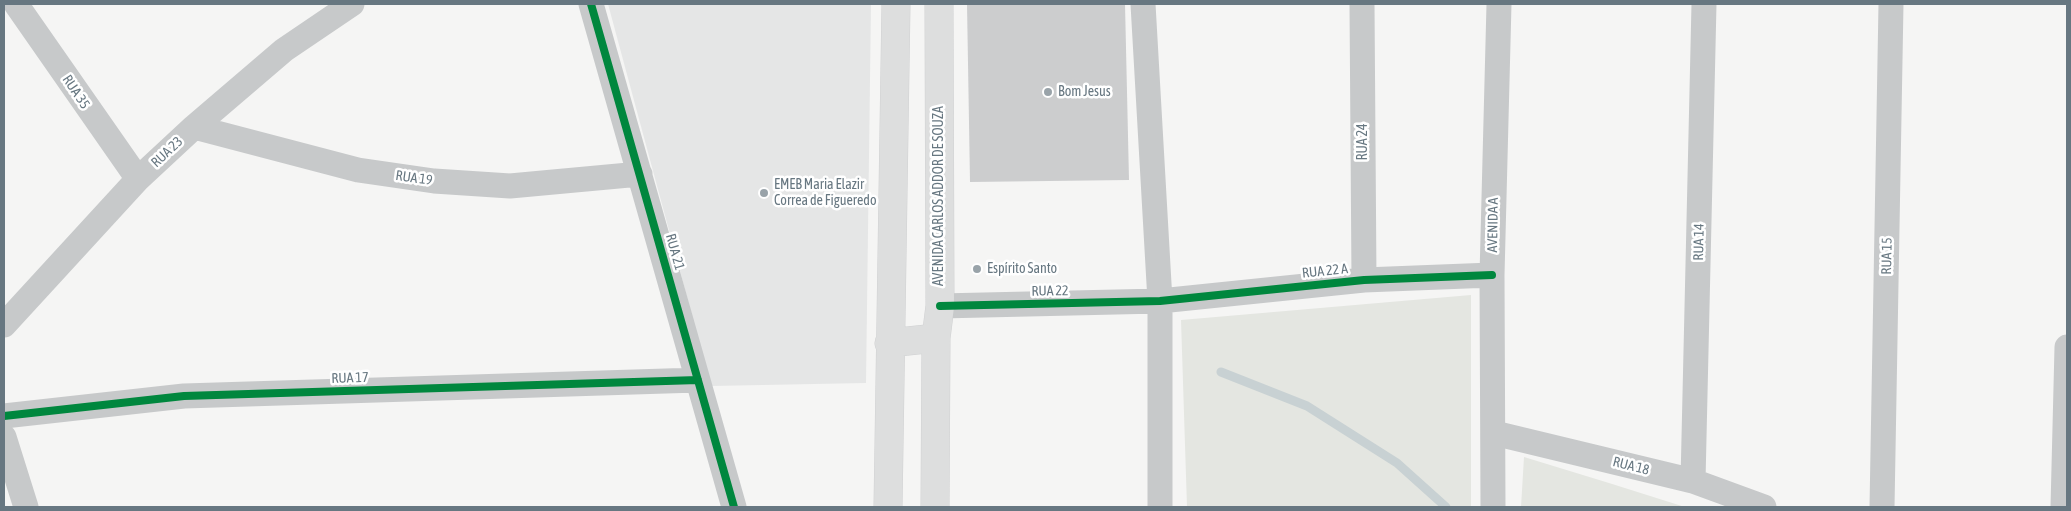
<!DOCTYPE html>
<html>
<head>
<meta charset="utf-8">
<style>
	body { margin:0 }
	#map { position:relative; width:2071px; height:511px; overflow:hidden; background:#f5f5f4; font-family:"Asap Condensed",sans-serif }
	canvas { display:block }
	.frame { position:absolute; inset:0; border:5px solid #677781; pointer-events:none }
</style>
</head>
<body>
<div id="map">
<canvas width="2071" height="511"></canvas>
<div class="frame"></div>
</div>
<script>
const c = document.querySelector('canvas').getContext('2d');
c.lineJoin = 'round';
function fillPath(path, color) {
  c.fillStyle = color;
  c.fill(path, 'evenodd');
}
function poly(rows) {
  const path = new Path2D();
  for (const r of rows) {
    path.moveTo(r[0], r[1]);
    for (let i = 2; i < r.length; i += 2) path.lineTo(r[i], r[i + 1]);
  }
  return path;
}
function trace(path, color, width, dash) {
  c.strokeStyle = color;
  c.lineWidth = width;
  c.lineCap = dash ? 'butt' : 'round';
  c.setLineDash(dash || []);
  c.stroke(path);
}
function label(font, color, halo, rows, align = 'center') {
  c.font = font + ' "Asap Condensed",sans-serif';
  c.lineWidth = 5;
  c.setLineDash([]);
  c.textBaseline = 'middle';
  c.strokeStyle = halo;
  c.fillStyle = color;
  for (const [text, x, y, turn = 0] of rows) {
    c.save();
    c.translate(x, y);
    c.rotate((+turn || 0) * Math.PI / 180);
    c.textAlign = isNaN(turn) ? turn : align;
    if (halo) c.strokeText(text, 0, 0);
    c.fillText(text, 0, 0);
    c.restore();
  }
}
fillPath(poly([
	[608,4,871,4,866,383,711,386]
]), '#e5e6e6');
fillPath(poly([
	[1471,295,1471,507,1187,507,1181,320],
	[1524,457,1609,483,1685,507,1521,507]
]), '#e4e6e1');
trace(poly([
	[1221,372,1307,406,1397,463,1446,507]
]), '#c8d1d3', 9);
fillPath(poly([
	[967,4,1125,4,1129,180,970,182]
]), '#cccdce');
const secondary = poly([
	[889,343,936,338],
	[888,507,896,4],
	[935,507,936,338,940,306,939,4]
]);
trace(secondary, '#d0d1d2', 29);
trace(poly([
	[16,4,138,179],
	[591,4,734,507],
	[1143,4,1160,301,1160,507],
	[1362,4,1364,280],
	[194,127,358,170,434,181,510,186,640,174],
	[940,306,1160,301,1364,280,1492,275],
	[4,325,138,179,194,127,284,50,352,4],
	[4,416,184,396,698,380],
	[1494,433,1693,481,1764,507],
	[4,437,26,507],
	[1693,481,1704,4],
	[1493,507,1492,275,1499,4],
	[1882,507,1891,4],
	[2063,507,2067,347]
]), '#c7c9ca', 25);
trace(secondary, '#dddede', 28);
trace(poly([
	[591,4,734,507],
	[940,306,1160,301,1364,280,1492,275],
	[4,416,184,396,698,380]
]), '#00873e', 8);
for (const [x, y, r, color] of [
	[1048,92,5,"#99a3a9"],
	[764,193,5,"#99a3a9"],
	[977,269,5,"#99a3a9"]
]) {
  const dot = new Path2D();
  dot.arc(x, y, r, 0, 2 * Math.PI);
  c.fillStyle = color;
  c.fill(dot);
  trace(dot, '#fff', 2);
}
label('14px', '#677781', '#fff', [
	["RUA 35",76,92,56],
	["RUA 24",1363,142,-90],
	["RUA 23",167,152,-43],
	["RUA 19",414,178,8],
	["AVENIDA CARLOS ADDOR DE SOUZA",939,196,-90],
	["AVENIDA A",1493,225,-89],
	["RUA 14",1699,242,-89],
	["RUA 21",675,252,74],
	["RUA 15",1887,256,-89],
	["RUA 22 A",1325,271,-6],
	["RUA 22",1050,291,-1],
	["RUA 17",350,378,-2],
	["RUA 18",1631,466,14]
]);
label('14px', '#677781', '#fff', [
	["Bom Jesus",1058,92],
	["EMEB Maria Elazir",774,185],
	["Correa de Figueredo",774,201],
	["Espírito Santo",987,269]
], 'left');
</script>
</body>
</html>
